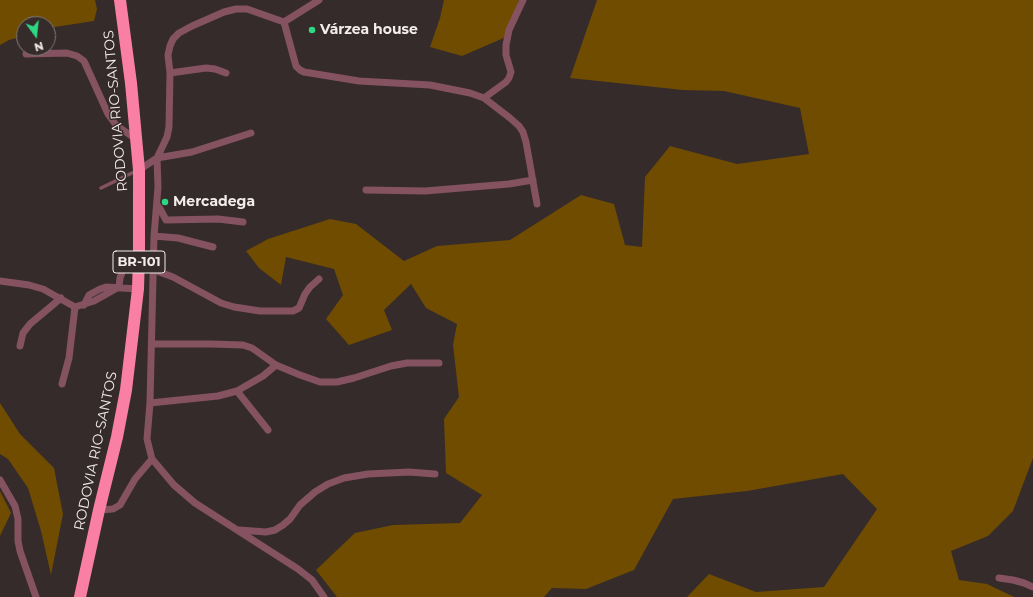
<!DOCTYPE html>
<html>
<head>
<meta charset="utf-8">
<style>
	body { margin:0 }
	#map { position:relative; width:1033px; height:597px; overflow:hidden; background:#352b2a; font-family:Montserrat,sans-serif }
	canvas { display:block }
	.north { position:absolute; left:16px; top:16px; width:40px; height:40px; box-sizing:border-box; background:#352b2a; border:1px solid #817878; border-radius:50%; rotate:165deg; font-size:11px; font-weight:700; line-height:16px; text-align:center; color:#f3ecec }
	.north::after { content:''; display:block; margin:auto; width:14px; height:18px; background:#2ed883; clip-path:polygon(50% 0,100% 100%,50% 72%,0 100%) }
</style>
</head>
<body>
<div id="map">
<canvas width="1033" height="597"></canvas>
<div class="north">N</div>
</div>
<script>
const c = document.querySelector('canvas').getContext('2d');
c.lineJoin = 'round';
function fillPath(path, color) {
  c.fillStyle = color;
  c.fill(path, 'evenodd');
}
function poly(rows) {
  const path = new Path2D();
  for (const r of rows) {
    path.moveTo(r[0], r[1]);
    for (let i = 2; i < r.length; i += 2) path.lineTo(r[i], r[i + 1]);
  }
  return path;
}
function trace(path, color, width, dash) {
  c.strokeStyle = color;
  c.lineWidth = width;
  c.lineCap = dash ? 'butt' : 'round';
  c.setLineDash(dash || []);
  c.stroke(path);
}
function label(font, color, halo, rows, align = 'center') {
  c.font = font + ' Montserrat,sans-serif';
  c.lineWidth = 3;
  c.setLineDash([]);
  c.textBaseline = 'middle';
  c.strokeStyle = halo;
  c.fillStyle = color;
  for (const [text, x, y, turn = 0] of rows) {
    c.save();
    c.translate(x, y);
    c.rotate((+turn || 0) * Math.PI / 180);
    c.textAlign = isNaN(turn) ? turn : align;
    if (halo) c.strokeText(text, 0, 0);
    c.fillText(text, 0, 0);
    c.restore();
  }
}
fillPath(poly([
	[0,0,95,0,97,9,94,21,48,28,48,24,24,24,24,36,9,40,0,45],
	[444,0,519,0,506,37,462,56,430,47,440,18],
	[597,0,1033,0,1033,458,1013,511,988,536,951,551,959,580,987,584,1014,597,687,597,709,574,756,592,824,587,877,509,843,474,747,491,673,499,634,570,586,589,552,588,544,597,337,597,316,570,355,533,393,525,460,523,482,495,446,473,444,419,459,397,453,345,457,324,426,308,411,284,384,310,392,330,349,345,326,319,343,295,334,269,286,257,281,285,259,268,246,251,268,239,330,219,356,224,404,261,437,246,510,240,581,195,614,204,625,245,642,247,645,177,670,146,737,164,809,154,800,108,724,91,683,90,570,78],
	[0,403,20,434,54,468,63,514,51,575,41,531,28,488,8,459,0,454],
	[0,491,11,513,0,536]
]), '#6f4c00');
trace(poly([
	[101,188,136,171]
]), '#845260', 3.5);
trace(poly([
	[284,22,296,66,300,70,304,72,359,81,430,85,470,93,484,98,510,118,519,126,523,132,526,142,537,204],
	[284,22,319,0],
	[26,54,67,53,77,56,84,61,108,114,116,125,137,140],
	[170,73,206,68,215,69,226,73],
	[484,98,506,82,509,78,511,72,506,55,506,45,509,30,523,0],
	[251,133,192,152,157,158,158,187,154,236,150,403,147,439,152,459,174,485,195,503,298,569,312,580,324,597],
	[139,170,157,158,167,137,169,127,170,73,168,55,170,46,173,39,179,33,192,26,224,12,236,9,247,9,284,22],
	[366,190,425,191,509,184,533,180],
	[157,203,166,220,218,219,243,222],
	[154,236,178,238,213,247],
	[154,270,173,277,221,303,234,307,260,311,293,311,299,308,305,294,310,287,319,279],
	[0,281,29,285,43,289,75,307,94,301,119,287,120,278,124,267,128,262,139,255],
	[84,305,89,295,100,289,106,287,138,289],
	[152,344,211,344,243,345,252,348,276,365,300,375,320,382,337,382,354,378,391,366,407,363,439,363],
	[20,346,23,333,30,324,61,298],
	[62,384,69,358,75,307],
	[237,391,268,430],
	[150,403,218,396,237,391,263,376,276,365],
	[0,480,15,506,18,519,18,541,20,551,36,597],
	[99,510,113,509,120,505,135,479,152,459],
	[239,530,266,532,275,530,283,525,290,519,300,505,315,492,328,484,344,478,368,474,409,472,435,474],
	[999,578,1013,580,1024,583,1033,587]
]), '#845260', 7);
trace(poly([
	[80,597,99,510,117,437,126,390,138,289,139,255,139,170,131,83,120,0]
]), '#f97fa4', 12);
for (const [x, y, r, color] of [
	[312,30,4,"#2ed883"],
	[165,202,4,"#2ed883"]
]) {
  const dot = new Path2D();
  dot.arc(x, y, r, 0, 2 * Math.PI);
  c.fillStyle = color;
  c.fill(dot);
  trace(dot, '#352b2a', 1.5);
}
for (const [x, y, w] of [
	[139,262,52]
]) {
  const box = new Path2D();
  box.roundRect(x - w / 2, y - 11, w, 22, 3);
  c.fillStyle = '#352b2a';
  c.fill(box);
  trace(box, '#f3ecec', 1);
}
label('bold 13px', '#f3ecec', null, [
	["BR-101",139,262]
]);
label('bold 14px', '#f3ecec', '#352b2a', [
	["Várzea house",320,30],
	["Mercadega",173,202]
], 'left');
label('14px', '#f3ecec', '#352b2a', [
	["RODOVIA RIO-SANTOS",116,111,-95],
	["RODOVIA RIO-SANTOS",96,451,-78]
]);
</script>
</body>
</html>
